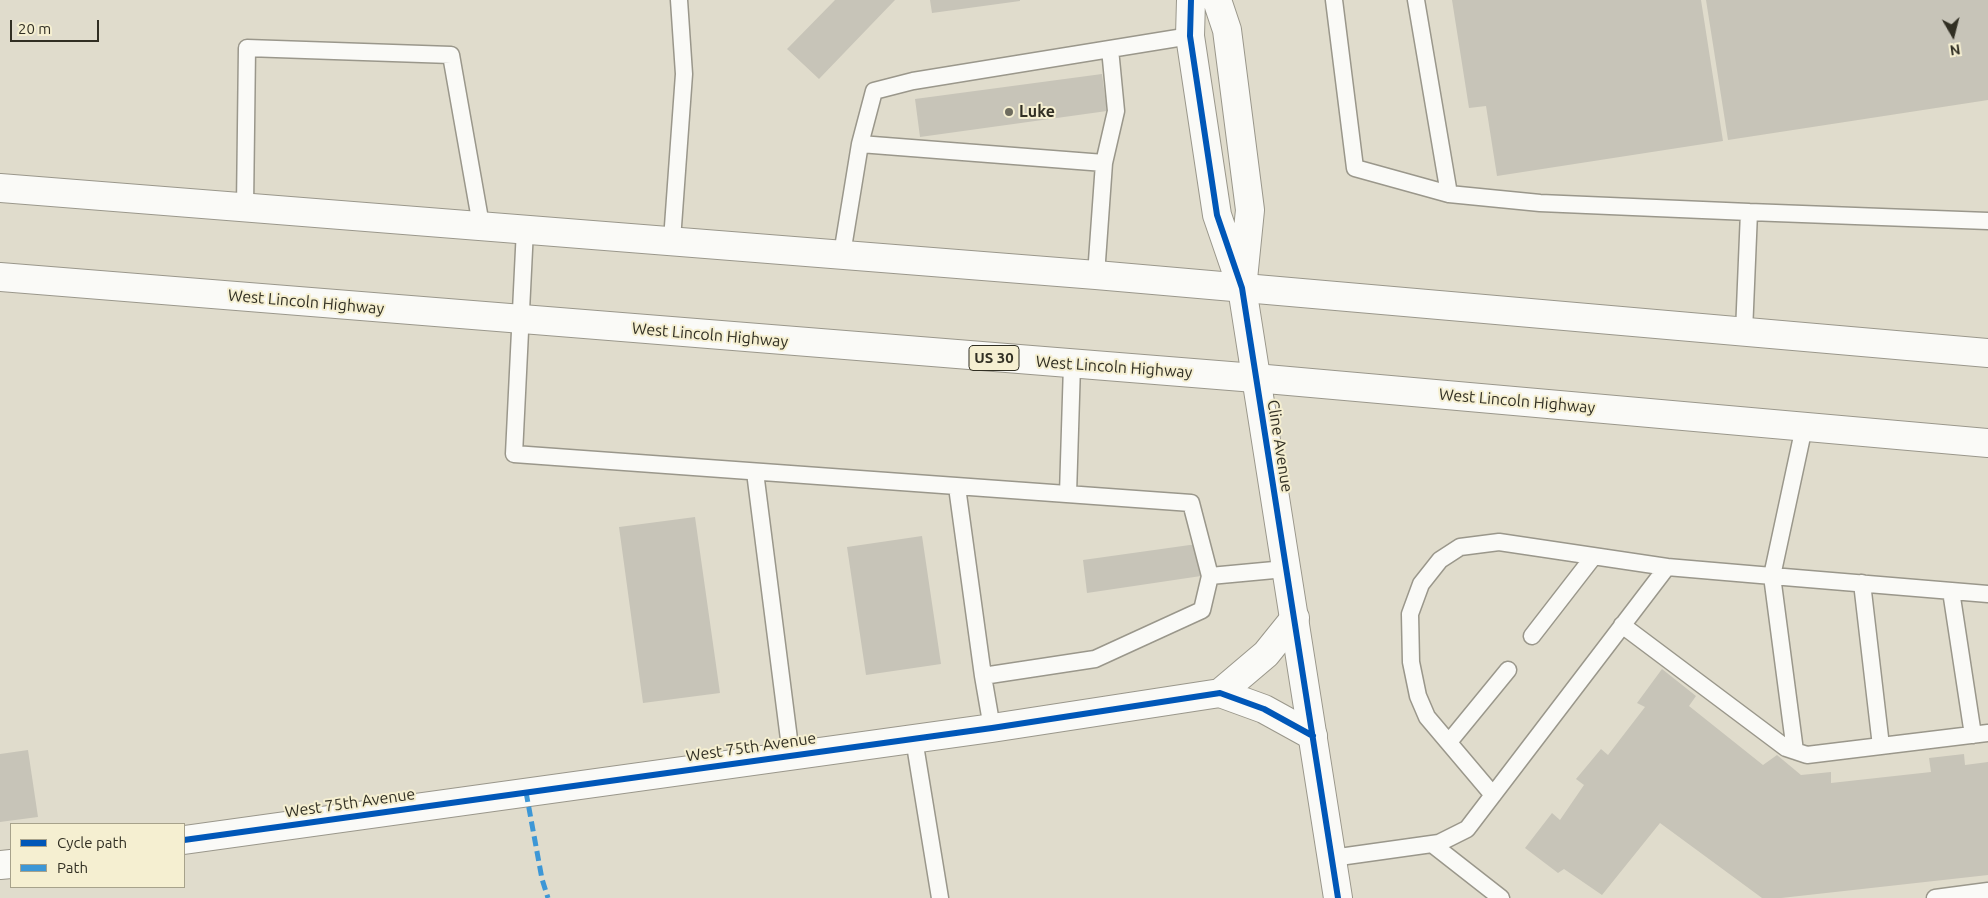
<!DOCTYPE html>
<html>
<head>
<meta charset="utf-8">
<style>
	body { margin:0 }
	#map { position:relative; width:1988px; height:898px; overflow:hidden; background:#e0dccc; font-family:Ubuntu,sans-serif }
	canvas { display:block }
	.legend { position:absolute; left:10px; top:823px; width:175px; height:65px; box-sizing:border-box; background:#f5efd1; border:1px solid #a7a28b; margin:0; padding:6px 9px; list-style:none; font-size:15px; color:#312f23 }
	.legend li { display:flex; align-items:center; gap:10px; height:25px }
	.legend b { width:25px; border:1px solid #a7a28b }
	.north { position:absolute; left:1928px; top:10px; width:50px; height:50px; -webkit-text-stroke:4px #f5efd1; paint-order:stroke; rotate:172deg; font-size:14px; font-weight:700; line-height:20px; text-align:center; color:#312f23 }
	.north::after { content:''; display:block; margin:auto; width:18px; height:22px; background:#312f23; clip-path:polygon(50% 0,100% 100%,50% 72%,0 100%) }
	.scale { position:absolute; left:10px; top:20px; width:89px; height:22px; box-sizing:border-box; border:2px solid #312f23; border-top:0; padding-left:6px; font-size:15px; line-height:18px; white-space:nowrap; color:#312f23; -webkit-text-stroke:4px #f5efd1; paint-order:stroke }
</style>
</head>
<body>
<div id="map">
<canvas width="1988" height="898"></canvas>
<ul class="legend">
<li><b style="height:6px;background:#0057b8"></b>Cycle path</li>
<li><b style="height:6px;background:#3d97d6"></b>Path</li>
</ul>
<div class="north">N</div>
<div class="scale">20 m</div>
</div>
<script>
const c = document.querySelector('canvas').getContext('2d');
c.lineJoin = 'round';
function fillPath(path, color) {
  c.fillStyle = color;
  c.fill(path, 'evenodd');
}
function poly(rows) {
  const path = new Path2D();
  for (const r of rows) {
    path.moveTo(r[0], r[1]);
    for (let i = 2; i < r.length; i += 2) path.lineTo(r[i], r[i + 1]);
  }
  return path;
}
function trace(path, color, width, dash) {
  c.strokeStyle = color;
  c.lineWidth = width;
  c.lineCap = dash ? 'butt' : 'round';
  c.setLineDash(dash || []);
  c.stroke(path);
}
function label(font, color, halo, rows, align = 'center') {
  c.font = font + ' Ubuntu,sans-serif';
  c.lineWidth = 4;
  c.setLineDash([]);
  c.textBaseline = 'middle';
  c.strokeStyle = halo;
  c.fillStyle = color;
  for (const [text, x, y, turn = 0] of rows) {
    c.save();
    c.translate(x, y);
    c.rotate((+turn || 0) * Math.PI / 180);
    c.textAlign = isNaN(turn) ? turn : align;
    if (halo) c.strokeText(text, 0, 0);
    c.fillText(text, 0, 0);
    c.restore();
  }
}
fillPath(poly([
	[835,0,895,0,819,79,787,49],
	[930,0,1020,0,1020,1,932,13],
	[1452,0,1701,0,1723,141,1497,176,1486,106,1469,108],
	[1706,0,1988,0,1988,100,1728,140],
	[1102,74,1107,111,920,137,915,99],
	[695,517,720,693,643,703,619,527],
	[922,536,941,664,866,675,847,547],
	[1197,544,1201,576,1087,593,1083,560],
	[1662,669,1696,696,1689,706,1763,765,1777,755,1801,775,1831,772,1831,783,1931,772,1929,758,1964,754,1965,765,1988,762,1988,875,1781,898,1762,898,1660,823,1602,895,1564,869,1558,873,1525,848,1552,813,1560,820,1584,785,1576,779,1601,749,1608,755,1645,707,1637,703],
	[28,750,38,817,0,822,0,754]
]), '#c7c4b8');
const service = poly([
	[1334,0,1355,168,1449,194,1540,203,1749,212,1744,332],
	[1416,0,1449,194],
	[860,144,1104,163],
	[245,207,247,48,451,55,481,225],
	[1749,212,1988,221],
	[525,229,514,454,1191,503,1210,576,1202,610,1095,659,983,676,992,728],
	[672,240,684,74,679,0],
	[842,254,860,144,874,91,913,81,1190,36],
	[1096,275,1104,163,1116,111,1110,49],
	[755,472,791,755],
	[957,487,983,676],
	[1068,494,1072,365],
	[1210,576,1285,569],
	[1862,583,1881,746],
	[1951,591,1973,735],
	[1622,625,1786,748,1807,755,1988,733],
	[1532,636,1594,556],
	[914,739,940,898],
	[1449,742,1508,670],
	[1795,751,1772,576,1988,594],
	[1493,795,1427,717,1418,696,1411,662,1410,614,1421,584,1440,560,1460,547,1499,542,1667,567],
	[1432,844,1501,898],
	[1332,858,1439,843,1467,829,1667,567,1772,576,1804,427],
	[1935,898,1988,891]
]);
const minor = poly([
	[1220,693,1266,654,1295,618],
	[184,840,992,728,1220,693,1264,709,1313,736],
	[0,865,11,864]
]);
const tertiary = poly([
	[1191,0,1190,36,1217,215,1242,288,1338,898],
	[1217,0,1227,30,1250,210,1243,279]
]);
const primary = poly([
	[0,188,1096,275,1988,353],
	[0,277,1255,378,1988,443]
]);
trace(service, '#9a978b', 19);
trace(minor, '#9a978b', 30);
trace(tertiary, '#9a978b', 30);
trace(primary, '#9a978b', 30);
trace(service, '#fafaf7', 16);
trace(minor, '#fafaf7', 28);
trace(tertiary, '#fafaf7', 28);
trace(primary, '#fafaf7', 28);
trace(poly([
	[526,792,542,879,548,898]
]), '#3d97d6', 5, [10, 5]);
trace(poly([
	[1191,0,1190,36,1217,215,1242,288,1338,898],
	[184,840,992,728,1220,693,1264,709,1313,736]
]), '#0057b8', 6);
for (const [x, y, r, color] of [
	[1009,112,5,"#6e6c5e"]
]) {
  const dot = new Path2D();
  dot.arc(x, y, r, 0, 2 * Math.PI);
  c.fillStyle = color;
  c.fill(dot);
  trace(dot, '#f5efd1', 2);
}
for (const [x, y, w] of [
	[994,358,50]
]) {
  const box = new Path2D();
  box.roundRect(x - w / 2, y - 12.5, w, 25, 4);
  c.fillStyle = '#f5efd1';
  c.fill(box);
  trace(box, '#312f23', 1);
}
label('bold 15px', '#312f23', null, [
	["US 30",994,358]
]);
label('bold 16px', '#312f23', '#f5efd1', [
	["Luke",1019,112]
], 'left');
label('16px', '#312f23', '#f5efd1', [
	["West Lincoln Highway",306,302,5],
	["West Lincoln Highway",710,335,5],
	["West Lincoln Highway",1114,367,4],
	["West Lincoln Highway",1517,401,5],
	["Cline Avenue",1280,446,81],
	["West 75th Avenue",751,747,-8],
	["West 75th Avenue",350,803,-8]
]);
</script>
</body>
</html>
